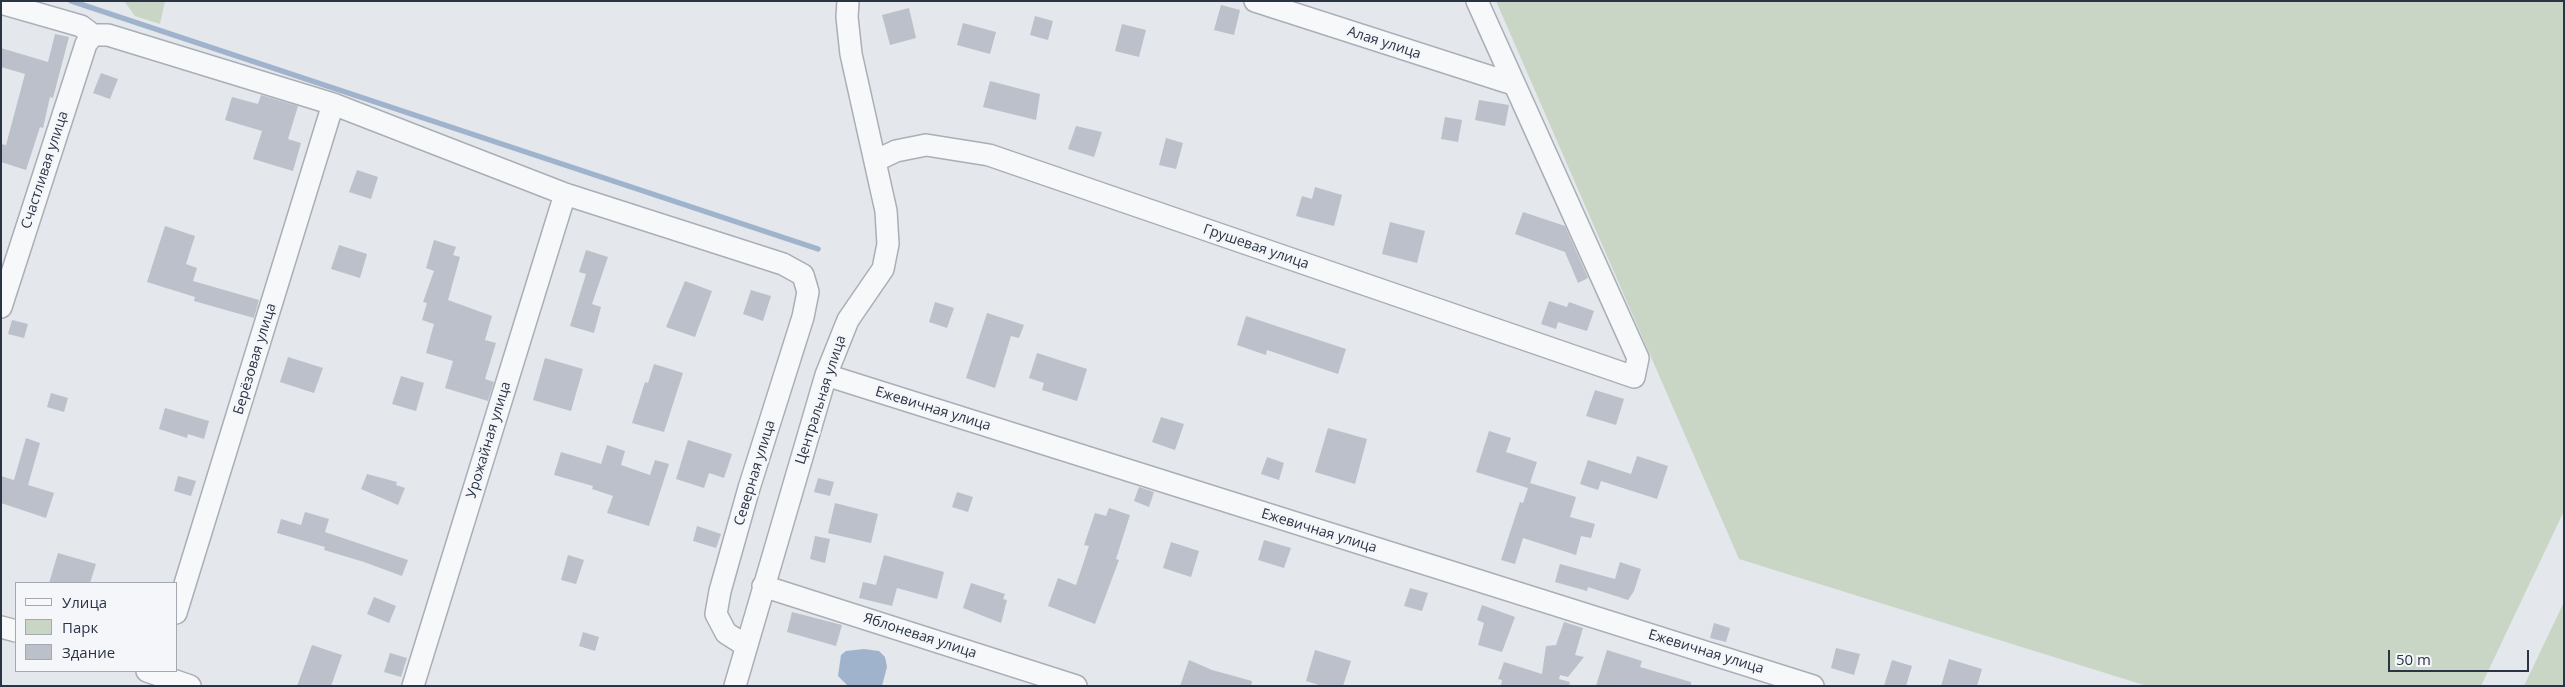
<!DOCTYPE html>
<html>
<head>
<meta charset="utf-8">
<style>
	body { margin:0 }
	#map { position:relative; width:2565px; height:687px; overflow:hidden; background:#e4e7ec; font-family:"Open Sans",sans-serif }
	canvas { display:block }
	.frame { position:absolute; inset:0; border:2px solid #2b3445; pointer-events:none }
	.legend { position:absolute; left:15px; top:582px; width:162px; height:90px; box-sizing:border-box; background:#f4f6f9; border:1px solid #a4a8b1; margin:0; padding:6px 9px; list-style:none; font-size:15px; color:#2b3445 }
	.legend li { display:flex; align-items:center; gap:10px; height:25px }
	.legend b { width:25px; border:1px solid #a4a8b1 }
	.scale { position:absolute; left:2388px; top:650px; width:141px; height:22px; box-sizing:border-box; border:2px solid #2b3445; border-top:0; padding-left:6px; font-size:15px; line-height:18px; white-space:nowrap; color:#2b3445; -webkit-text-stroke:4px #f4f6f9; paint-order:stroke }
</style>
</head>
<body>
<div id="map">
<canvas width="2565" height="687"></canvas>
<div class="frame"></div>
<ul class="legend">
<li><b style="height:6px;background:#f7f8fa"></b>Улица</li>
<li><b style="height:14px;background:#c9d6c5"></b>Парк</li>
<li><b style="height:14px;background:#bbc0ca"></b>Здание</li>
</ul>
<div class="scale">50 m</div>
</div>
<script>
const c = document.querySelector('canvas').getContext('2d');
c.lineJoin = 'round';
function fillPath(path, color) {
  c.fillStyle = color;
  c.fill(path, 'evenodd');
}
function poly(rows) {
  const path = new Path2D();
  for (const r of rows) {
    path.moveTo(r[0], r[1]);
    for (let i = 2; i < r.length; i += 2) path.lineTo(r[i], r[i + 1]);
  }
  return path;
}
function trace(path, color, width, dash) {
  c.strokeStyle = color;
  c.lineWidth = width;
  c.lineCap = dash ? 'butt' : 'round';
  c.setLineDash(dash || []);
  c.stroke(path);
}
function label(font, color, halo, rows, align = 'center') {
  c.font = font + ' "Open Sans",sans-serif';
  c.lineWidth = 5;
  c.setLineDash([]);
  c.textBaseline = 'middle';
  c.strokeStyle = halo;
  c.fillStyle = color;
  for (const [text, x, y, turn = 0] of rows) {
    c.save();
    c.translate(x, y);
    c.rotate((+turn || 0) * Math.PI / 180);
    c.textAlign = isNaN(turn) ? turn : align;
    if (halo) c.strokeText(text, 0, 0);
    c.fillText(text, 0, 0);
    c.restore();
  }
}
fillPath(poly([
	[124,1,165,1,160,24,135,16],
	[1496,1,2564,1,2564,511,2481,686,2147,686,1739,559],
	[2564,602,2564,686,2524,686]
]), '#c9d6c5');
fillPath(poly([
	[864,649,879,651,885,657,887,667,882,686,848,686,838,676,841,655,846,651]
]), '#9fb4cc');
trace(poly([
	[71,1,818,249]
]), '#9fb4cc', 5.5);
fillPath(poly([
	[1221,5,1240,10,1234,35,1214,30],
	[909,8,916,38,890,45,882,15],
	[1035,16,1053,21,1048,40,1030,35],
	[963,23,996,32,990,54,957,45],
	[1122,24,1146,30,1139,57,1115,51],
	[55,34,69,37,53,98,50,97,43,128,40,127,26,170,1,162,1,144,6,145,25,74,1,67,1,48,48,62],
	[101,73,118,79,110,99,93,93],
	[990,81,1040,94,1036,120,983,107],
	[261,95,298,106,288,139,301,143,293,171,253,159,262,131,225,120,232,97,258,104],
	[1479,100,1509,105,1505,126,1475,120],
	[1445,117,1462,120,1458,142,1441,139],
	[1076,126,1102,132,1094,157,1068,149],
	[1166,138,1183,143,1176,169,1159,165],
	[357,170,378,177,371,199,349,192],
	[1315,187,1342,195,1334,226,1296,216,1302,196,1312,199],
	[1523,212,1565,226,1588,278,1578,283,1565,252,1515,234],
	[1390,222,1425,231,1417,263,1382,254],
	[165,226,195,236,186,264,197,268,193,281,259,300,254,318,194,301,195,297,147,282],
	[434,240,456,247,453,255,460,257,448,300,492,316,485,340,496,343,485,379,494,382,488,401,445,388,453,361,426,353,434,324,422,320,427,303,423,302,434,271,426,268],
	[339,245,367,254,360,278,331,269],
	[586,250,608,257,592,304,601,307,594,333,570,326,586,274,579,272],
	[685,281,712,291,695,337,666,327],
	[751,290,771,296,763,321,743,314],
	[1549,301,1567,307,1569,302,1594,311,1587,331,1558,322,1556,329,1541,324],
	[935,302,954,308,947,328,929,322],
	[987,313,1024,325,1019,338,1011,336,995,388,966,378],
	[1246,316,1346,349,1338,374,1267,350,1266,355,1237,345],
	[12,320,28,324,24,338,8,334],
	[1037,353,1087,369,1077,401,1042,390,1044,383,1029,378],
	[288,357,323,368,314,393,280,382],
	[545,358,583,369,571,411,533,400],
	[654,364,683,373,664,432,632,423,645,382,648,383],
	[401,376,424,383,416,411,392,404],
	[1595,390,1624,399,1616,425,1586,416],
	[51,393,68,398,64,412,47,407],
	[165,408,209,421,204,439,188,434,187,438,159,429],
	[1161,417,1184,424,1175,450,1152,442],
	[1328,428,1367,439,1355,484,1315,472],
	[1489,431,1511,438,1506,452,1537,462,1530,483,1576,497,1570,517,1595,524,1591,538,1581,536,1576,555,1523,538,1515,564,1501,560,1520,502,1523,503,1528,488,1476,472],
	[26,438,40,443,28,485,54,493,46,518,1,503,1,476,14,480],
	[688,440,732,454,724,478,709,473,704,488,676,479],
	[607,445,625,451,621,465,650,475,655,460,669,464,649,526,607,513,613,496,592,489,593,486,554,475,561,452,601,464],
	[1637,456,1668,466,1657,499,1601,481,1598,490,1580,484,1588,460,1631,474],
	[1267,457,1284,463,1279,480,1261,474],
	[367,474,397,482,396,485,405,488,398,505,361,489],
	[178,476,196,481,191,496,174,491],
	[818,478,834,482,830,496,814,492],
	[1139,487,1154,492,1149,507,1134,501],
	[957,492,973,497,968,512,952,507],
	[835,503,878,514,871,543,828,533],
	[1109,508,1130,515,1116,559,1119,560,1095,624,1048,606,1058,578,1076,585,1089,546,1084,545,1095,513,1106,516],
	[305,512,329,519,325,532,408,560,402,576,364,562,324,550,325,547,277,533,281,519,301,525],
	[697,526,721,534,716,548,693,541],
	[815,536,830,539,825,563,810,559],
	[1264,540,1291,548,1284,568,1258,560],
	[1171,542,1199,551,1191,577,1163,568],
	[58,553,96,564,90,583,49,583],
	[568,555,584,560,576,584,561,580],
	[884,555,944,572,937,599,897,588,892,606,859,598,863,582,876,585],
	[1620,562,1641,569,1634,591,1628,600,1588,587,1587,591,1555,582,1560,564,1615,579],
	[971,583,1005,594,1003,599,1007,600,1001,623,963,608],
	[1410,588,1428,593,1422,611,1404,606],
	[374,597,396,606,389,623,367,614],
	[1482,605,1515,617,1502,652,1478,645,1484,623,1477,620],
	[792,612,842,625,836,646,787,632],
	[1564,622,1583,628,1575,655,1584,657,1568,677,1560,675,1559,679,1570,682,1569,686,1501,686,1502,680,1498,679,1504,662,1542,674,1546,646,1556,645],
	[1714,623,1730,628,1726,642,1710,638],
	[583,632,599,637,595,651,579,646],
	[312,645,342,655,331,686,297,686],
	[1836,648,1860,654,1854,675,1831,668],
	[1315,650,1351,661,1343,686,1322,686,1306,681],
	[1607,650,1642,661,1640,667,1691,682,1691,686,1596,686],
	[390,653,407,658,401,677,384,672],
	[1949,659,1982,669,1977,686,1941,686],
	[1189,660,1212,670,1252,681,1251,686,1180,686],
	[1892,660,1912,666,1906,686,1884,686]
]), '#bbc0ca');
const minor = poly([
	[1255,1,1513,84],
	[1,3,81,26,93,35,108,35,333,104,565,194,783,264,803,275,808,292,803,317,749,488,720,591,716,614,726,633,745,645],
	[875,161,896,151,926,145,989,155,1634,377,1638,358,1477,1],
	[1,307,86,44,93,35],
	[826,375,1813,686],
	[763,586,1076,686],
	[176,613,333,104],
	[1,627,16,631],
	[147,671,190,686],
	[413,686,565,194],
	[735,686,826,375,848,320,883,269,888,244,886,211,851,54,847,17,848,1]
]);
trace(minor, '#a9aeb7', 24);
trace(minor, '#f7f8fa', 21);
label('14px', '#2b3445', '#f4f6f9', [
	["Алая улица",1384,43,18],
	["Счастливая улица",45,170,-72],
	["Грушевая улица",1256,247,19],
	["Берёзовая улица",255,359,-73],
	["Центральная улица",821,400,-72],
	["Ежевичная улица",933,409,17],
	["Урожайная улица",489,440,-73],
	["Северная улица",755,473,-73],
	["Ежевичная улица",1319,531,17],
	["Яблоневая улица",920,636,18],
	["Ежевичная улица",1706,652,17]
]);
</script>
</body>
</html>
